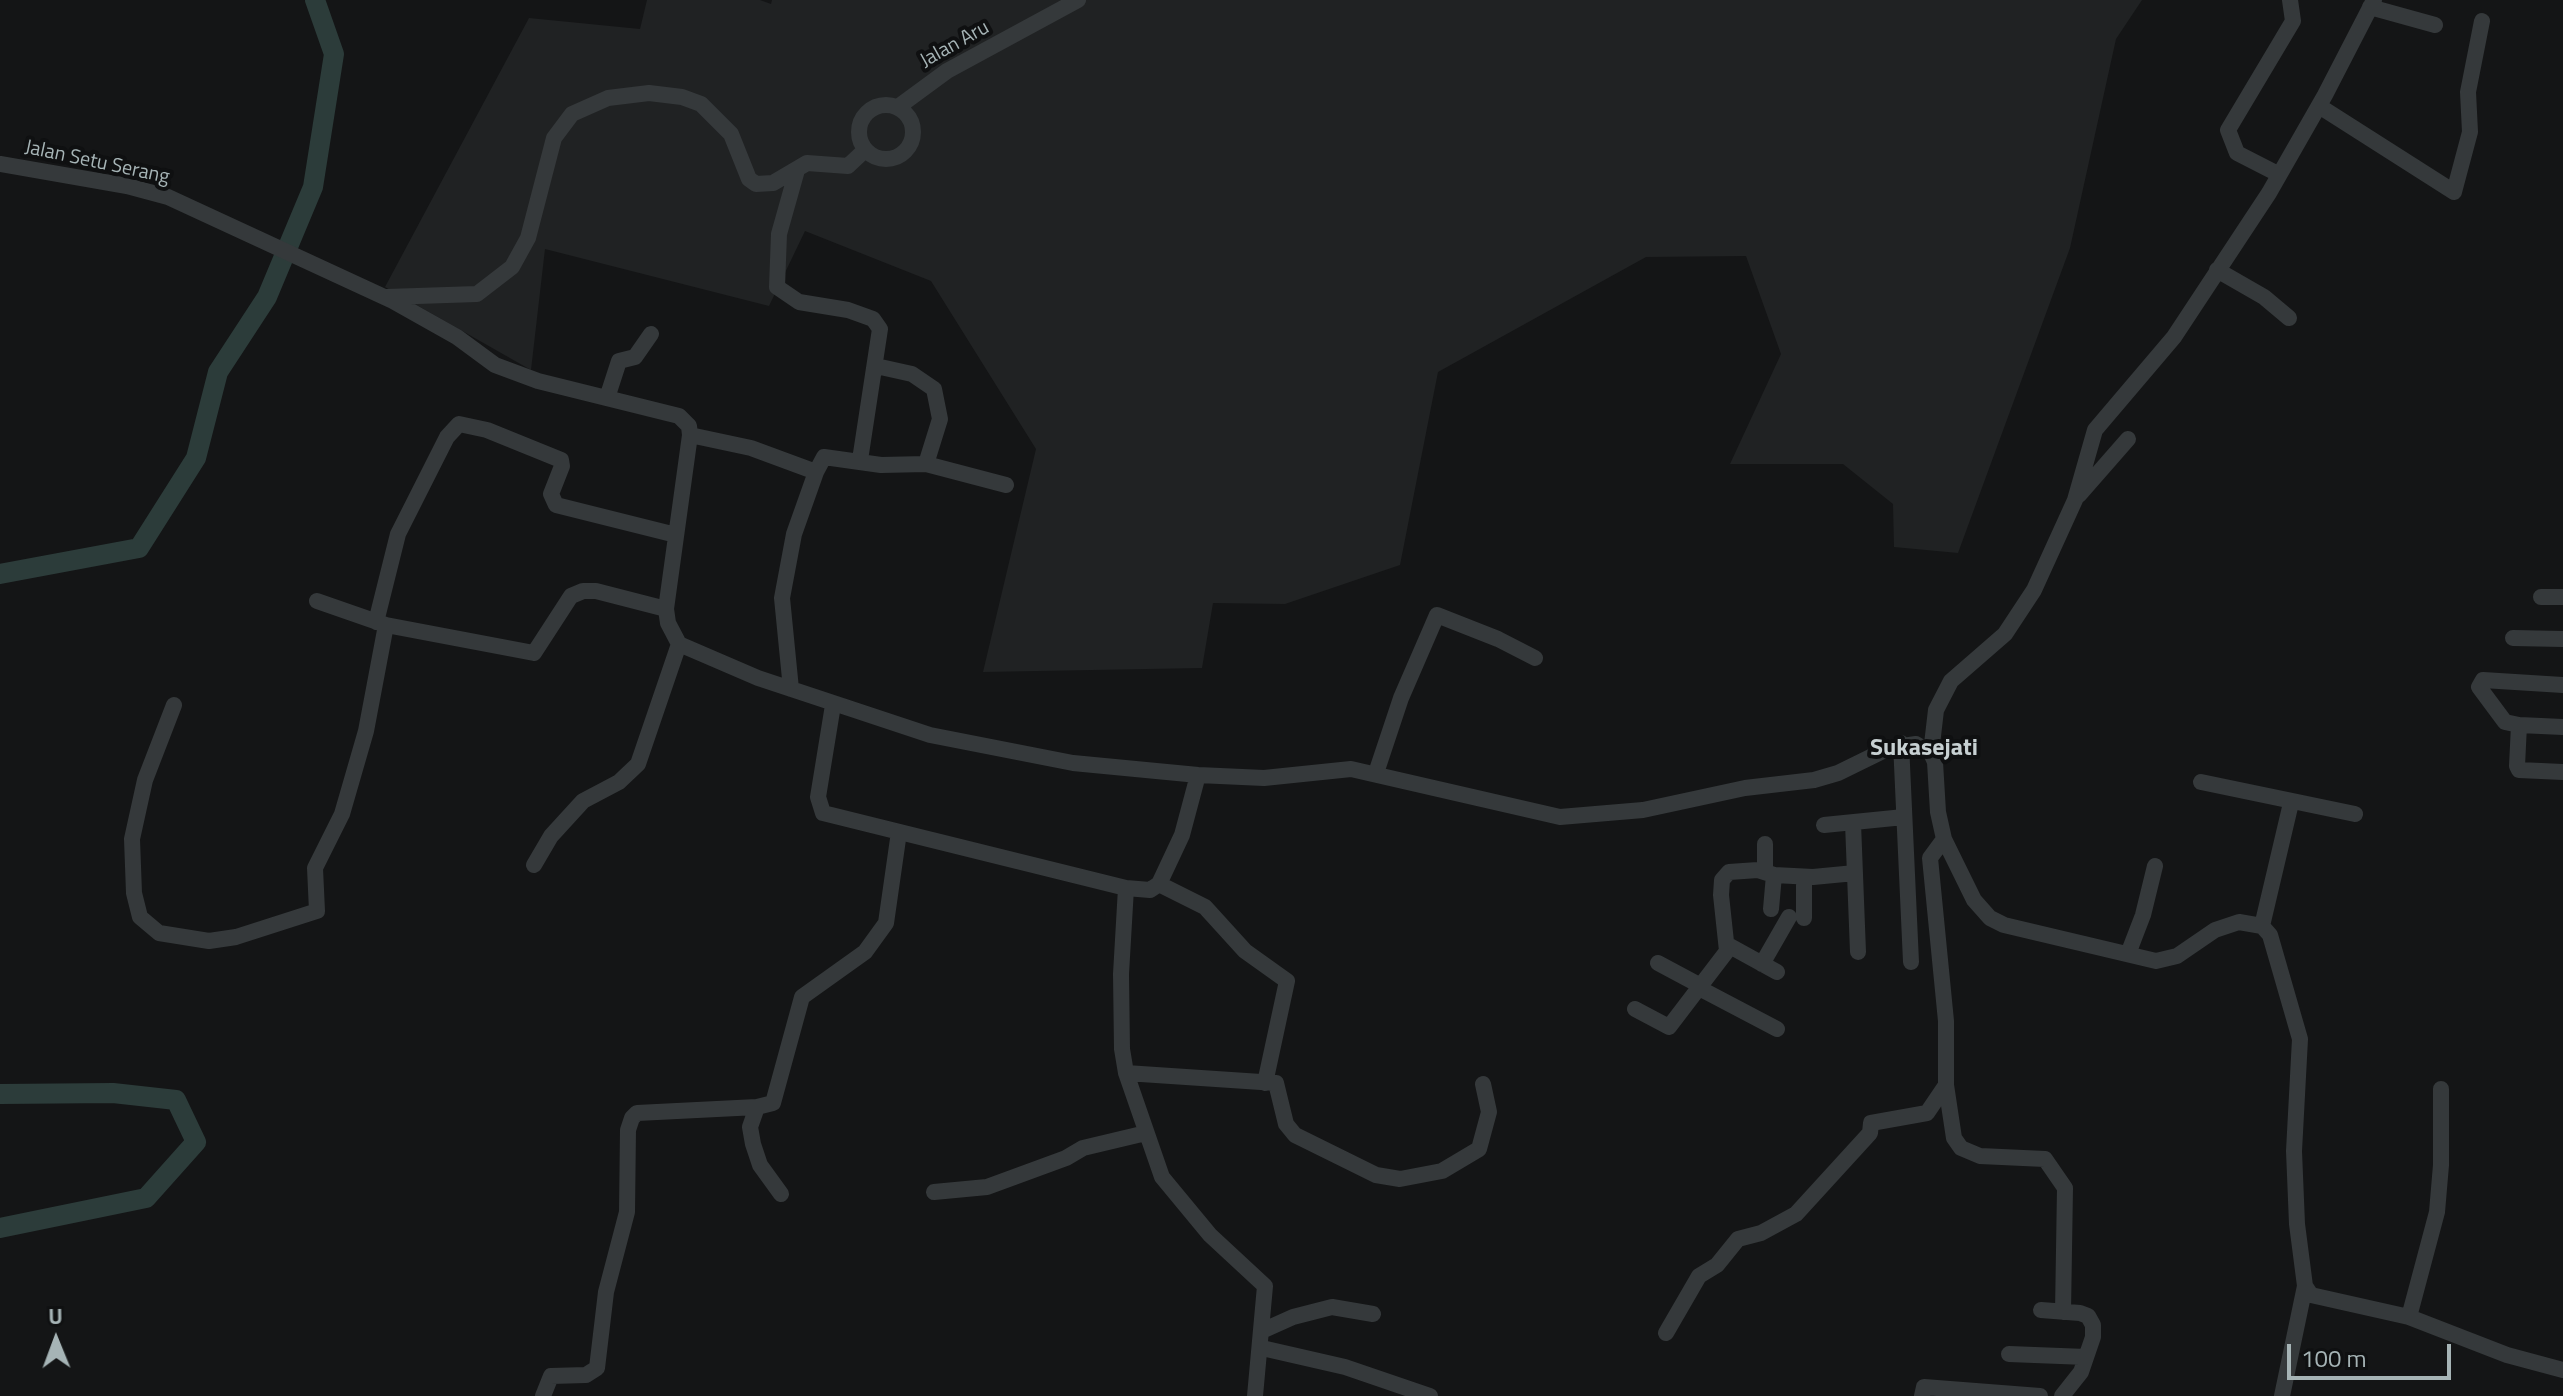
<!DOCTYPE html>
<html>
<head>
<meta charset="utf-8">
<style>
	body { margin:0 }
	#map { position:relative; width:2563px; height:1396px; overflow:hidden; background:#141516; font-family:"Titillium Web",sans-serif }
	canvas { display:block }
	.north { position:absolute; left:16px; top:1300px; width:80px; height:80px; -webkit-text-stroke:6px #0f1011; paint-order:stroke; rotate:359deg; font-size:22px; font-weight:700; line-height:32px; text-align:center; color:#a6b4b6 }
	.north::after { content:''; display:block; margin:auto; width:28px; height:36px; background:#a6b4b6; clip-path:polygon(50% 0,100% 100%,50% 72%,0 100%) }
	.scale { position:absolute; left:2287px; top:1344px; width:164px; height:36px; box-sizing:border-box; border:4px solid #a6b4b6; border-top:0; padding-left:10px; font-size:24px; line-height:28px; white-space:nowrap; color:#a6b4b6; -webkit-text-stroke:6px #0f1011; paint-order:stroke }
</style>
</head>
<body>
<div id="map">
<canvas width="2563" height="1396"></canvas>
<div class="north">U</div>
<div class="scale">100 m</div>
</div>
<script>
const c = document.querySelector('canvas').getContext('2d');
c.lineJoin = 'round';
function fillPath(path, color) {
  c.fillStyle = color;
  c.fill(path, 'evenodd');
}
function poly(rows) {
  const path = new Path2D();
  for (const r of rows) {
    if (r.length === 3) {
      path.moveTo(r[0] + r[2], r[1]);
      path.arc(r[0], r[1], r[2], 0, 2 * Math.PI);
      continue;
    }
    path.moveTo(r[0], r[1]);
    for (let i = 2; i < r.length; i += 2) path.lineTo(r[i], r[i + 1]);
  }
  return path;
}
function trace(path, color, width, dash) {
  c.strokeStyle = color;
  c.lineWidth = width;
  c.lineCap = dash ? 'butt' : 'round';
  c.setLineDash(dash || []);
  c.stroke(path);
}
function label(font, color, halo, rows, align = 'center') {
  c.font = font + ' "Titillium Web",sans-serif';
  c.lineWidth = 8;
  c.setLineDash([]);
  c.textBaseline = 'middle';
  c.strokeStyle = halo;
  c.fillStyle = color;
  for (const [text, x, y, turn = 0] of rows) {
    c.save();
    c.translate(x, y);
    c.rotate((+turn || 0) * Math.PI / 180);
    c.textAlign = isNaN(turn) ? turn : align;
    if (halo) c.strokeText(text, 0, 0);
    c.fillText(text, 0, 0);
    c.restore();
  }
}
fillPath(poly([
	[647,0,760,0,771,4,772,0,2142,0,2116,39,2070,248,1958,553,1894,547,1893,504,1843,464,1730,464,1781,354,1746,256,1646,257,1438,372,1400,565,1285,604,1213,603,1202,668,983,672,1036,449,931,281,805,231,769,306,545,249,531,370,385,287,529,18,640,29]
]), '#202223');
trace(poly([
	[0,574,139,548,196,458,218,372,267,297,313,187,334,54,315,0],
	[0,1094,113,1093,176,1100,196,1142,146,1198,0,1228]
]), '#2c3c3a', 20);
trace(poly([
	[2370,7,2435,25],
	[886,132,27],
	[2319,106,2454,192,2470,132,2468,92,2482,21],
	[898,107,947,71,1078,0],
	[0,164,127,186,168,197,393,301,457,337,495,365,538,381,679,416,689,426,690,435,666,609,668,623,679,644,758,678,930,735,1073,763,1198,775,1264,778,1351,769,1560,817,1643,810,1745,788,1814,780,1838,773,1889,748,1916,744,1931,753,1935,762,1938,812,1944,839,1974,900,1990,918,2004,925,2156,961,2177,956,2215,930,2239,922,2262,926,2270,935,2300,1039,2294,1151,2297,1224,2305,1286,2311,1295,2409,1317,2507,1355,2563,1370],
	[797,170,779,234,777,287,799,302,848,310,873,319,880,329,860,460],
	[2278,174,2237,153,2228,130,2293,21,2290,0],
	[2217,270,2264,297,2289,318],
	[387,297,477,294,512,267,528,238,554,138,572,114,608,98,649,93,682,97,701,104,731,134,749,179,756,184,773,183,807,163,848,166,865,150],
	[876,366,912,374,934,389,940,419,926,464],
	[607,398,619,361,635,357,651,334],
	[690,435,751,448,816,472,824,457,881,465,926,464,1006,485],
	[2079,495,2128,439],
	[2541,597,2563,597],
	[317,601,386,625,534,653,571,596,583,591,596,591,666,609],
	[376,622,398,534,447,437,459,424,487,430,561,460,562,466,551,494,556,505,676,535],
	[2513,638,2563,639],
	[2563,685,2483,680,2479,687,2505,722,2519,725,2517,766,2519,770,2563,772],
	[791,689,782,598,794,534,816,472],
	[174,705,145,780,132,839,134,893,140,917,159,933,209,941,236,937,317,911,315,868,342,814,366,731,386,625],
	[833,705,818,797,823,813,1126,888],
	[2519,725,2563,727],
	[1901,743,1911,962],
	[1931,753,1936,710,1951,681,2005,634,2034,590,2075,500,2095,430,2174,337,2269,193,2325,95,2374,0],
	[1376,773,1401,698,1437,615,1498,639,1535,658],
	[1198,775,1182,835,1159,884,1150,890,1126,888,1121,974,1122,1049,1126,1073,1162,1177,1210,1235,1265,1286,1255,1396],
	[2201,782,2355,814],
	[1853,823,1858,952],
	[1824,825,1904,817],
	[1944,839,1930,858,1946,1021,1946,1085,1954,1138,1961,1148,1980,1156,2045,1159,2065,1188,2063,1312],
	[534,865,551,836,583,801,619,782,638,764,679,644],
	[1765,871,1765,844],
	[1804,877,1804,918],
	[1159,884,1205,907,1245,951,1287,981,1265,1083],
	[1771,909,1774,875],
	[2262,926,2291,803],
	[1728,945,1777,972],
	[2128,954,2143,915,2155,866],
	[1658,963,1701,986],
	[1762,964,1789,917],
	[1699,988,1777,1029],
	[1635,1009,1669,1027,1727,951,1721,895,1722,880,1729,872,1758,870,1774,875,1813,877,1855,873],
	[1126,1073,1276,1083,1286,1124,1295,1135,1376,1175,1400,1179,1442,1171,1479,1149,1489,1112,1483,1084],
	[757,1107,750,1127,753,1144,760,1165,781,1194],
	[934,1192,987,1187,1066,1158,1083,1148,1146,1133],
	[2041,1310,2080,1313,2088,1316,2093,1325,2093,1337,2081,1372,2062,1396],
	[2409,1317,2437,1212,2441,1165,2441,1089],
	[1264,1330,1293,1317,1332,1307,1373,1314],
	[1666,1333,1699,1276,1717,1265,1738,1239,1761,1233,1796,1214,1870,1133,1871,1123,1927,1113,1946,1085],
	[1262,1348,1345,1367,1430,1396],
	[2009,1354,2086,1357],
	[543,1396,551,1376,586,1375,597,1368,606,1292,627,1212,628,1130,632,1118,637,1113,757,1107,773,1103,802,997,865,952,886,923,899,832],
	[1922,1396,1924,1387,2040,1396],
	[2282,1396,2305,1286]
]), '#35393b', 16);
label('20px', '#a6b4b6', '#0f1011', [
	["Jalan Aru",955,45,-29],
	["Jalan Setu Serang",97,163,12]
]);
label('bold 24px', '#c7d0d2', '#0f1011', [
	["Sukasejati",1924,749]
]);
</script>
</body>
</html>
